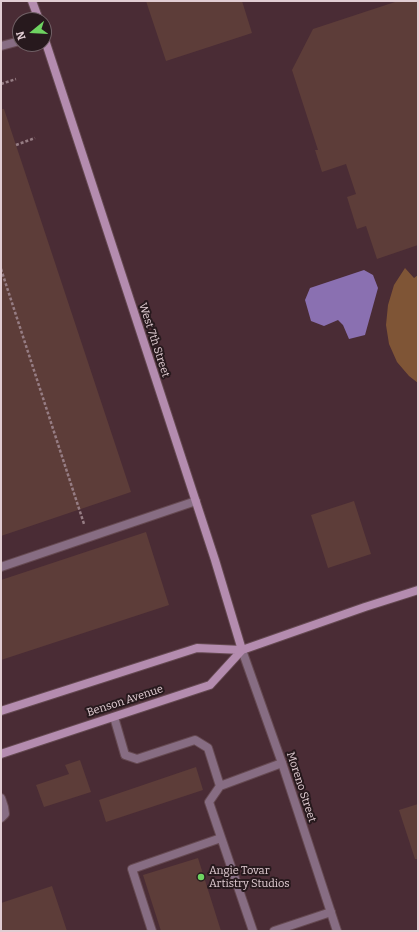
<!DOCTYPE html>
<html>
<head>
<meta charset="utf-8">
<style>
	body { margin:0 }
	#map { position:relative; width:419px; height:932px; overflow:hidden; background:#4a2c35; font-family:Bitter,serif }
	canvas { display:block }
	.frame { position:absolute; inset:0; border:2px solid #e1cdd3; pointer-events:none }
	.north { position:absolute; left:12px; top:12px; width:40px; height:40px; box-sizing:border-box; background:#27191d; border:1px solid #716166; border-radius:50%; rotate:252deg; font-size:11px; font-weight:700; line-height:16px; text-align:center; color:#e1cdd3 }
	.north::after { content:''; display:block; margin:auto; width:14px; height:18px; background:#6ed361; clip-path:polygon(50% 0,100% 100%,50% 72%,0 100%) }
</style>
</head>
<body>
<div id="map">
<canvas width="419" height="932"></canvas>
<div class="frame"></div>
<div class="north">N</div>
</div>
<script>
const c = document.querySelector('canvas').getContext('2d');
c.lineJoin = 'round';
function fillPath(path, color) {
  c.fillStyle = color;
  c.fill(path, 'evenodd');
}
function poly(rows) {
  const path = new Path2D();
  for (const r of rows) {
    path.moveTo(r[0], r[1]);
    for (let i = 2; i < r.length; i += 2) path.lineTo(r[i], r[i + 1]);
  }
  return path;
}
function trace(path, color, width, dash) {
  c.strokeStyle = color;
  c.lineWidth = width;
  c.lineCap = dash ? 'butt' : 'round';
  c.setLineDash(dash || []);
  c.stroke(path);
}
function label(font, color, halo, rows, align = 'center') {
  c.font = font + ' Bitter,serif';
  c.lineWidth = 4;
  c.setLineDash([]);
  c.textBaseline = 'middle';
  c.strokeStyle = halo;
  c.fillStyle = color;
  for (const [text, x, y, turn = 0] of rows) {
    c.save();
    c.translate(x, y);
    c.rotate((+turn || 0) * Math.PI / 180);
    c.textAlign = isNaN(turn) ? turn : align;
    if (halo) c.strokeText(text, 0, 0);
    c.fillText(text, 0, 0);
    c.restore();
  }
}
fillPath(poly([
	[405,268,414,278,418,275,418,383,409,376,397,362,389,344,386,325,388,305,394,285]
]), '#7f5536');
fillPath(poly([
	[364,270,373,275,378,288,365,335,349,339,343,325,338,320,324,326,311,321,305,300,310,288]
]), '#8a70b1');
fillPath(poly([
	[146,1,242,1,252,33,166,61],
	[398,1,418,1,418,245,377,259,366,226,357,229,347,197,356,194,346,164,322,172,315,150,318,150,292,70,313,29],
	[1,109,4,109,131,492,1,536],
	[354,501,371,554,328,568,311,515],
	[146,532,169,605,1,660,1,580],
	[80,760,91,792,44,807,36,785,69,774,65,765],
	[196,767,203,790,106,822,99,800],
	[418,804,418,859,415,859,399,810],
	[198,858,221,931,161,931,143,875],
	[52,886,67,931,1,931,1,903]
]), '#5d3d39');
const service = poly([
	[1,46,20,41],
	[1,567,196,501],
	[114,717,125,755,137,759,195,740,208,748,220,786,209,802,253,931],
	[220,786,282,763],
	[1,798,4,807,5,814,1,818],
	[152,931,132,869,221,838],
	[274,931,331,912]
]);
const tertiary = poly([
	[242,650,282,763,337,931]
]);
const secondary = poly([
	[32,1,39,20],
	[44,37,215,560,242,650],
	[1,711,197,648,242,650,365,607,418,590],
	[1,754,210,685,242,650]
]);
trace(service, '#654951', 10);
trace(tertiary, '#654951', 10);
trace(secondary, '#654951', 10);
trace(poly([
	[1,84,16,79],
	[16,145,35,138],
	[1,269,84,524]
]), '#967d84', 2.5, [3, 2]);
trace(service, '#876d83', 8);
trace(tertiary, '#876d83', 8);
trace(secondary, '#b48caf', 8);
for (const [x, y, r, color] of [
	[201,877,4,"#6ed361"]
]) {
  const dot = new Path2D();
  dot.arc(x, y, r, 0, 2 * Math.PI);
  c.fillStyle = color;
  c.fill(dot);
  trace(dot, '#27191d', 1.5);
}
label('11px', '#e1cdd3', '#27191d', [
	["West 7th Street",154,340,72],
	["Benson Avenue",125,701,-18],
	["Moreno Street",301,787,72]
]);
label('11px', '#e1cdd3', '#27191d', [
	["Angie Tovar",209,871],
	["Artistry Studios",209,884]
], 'left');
</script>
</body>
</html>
